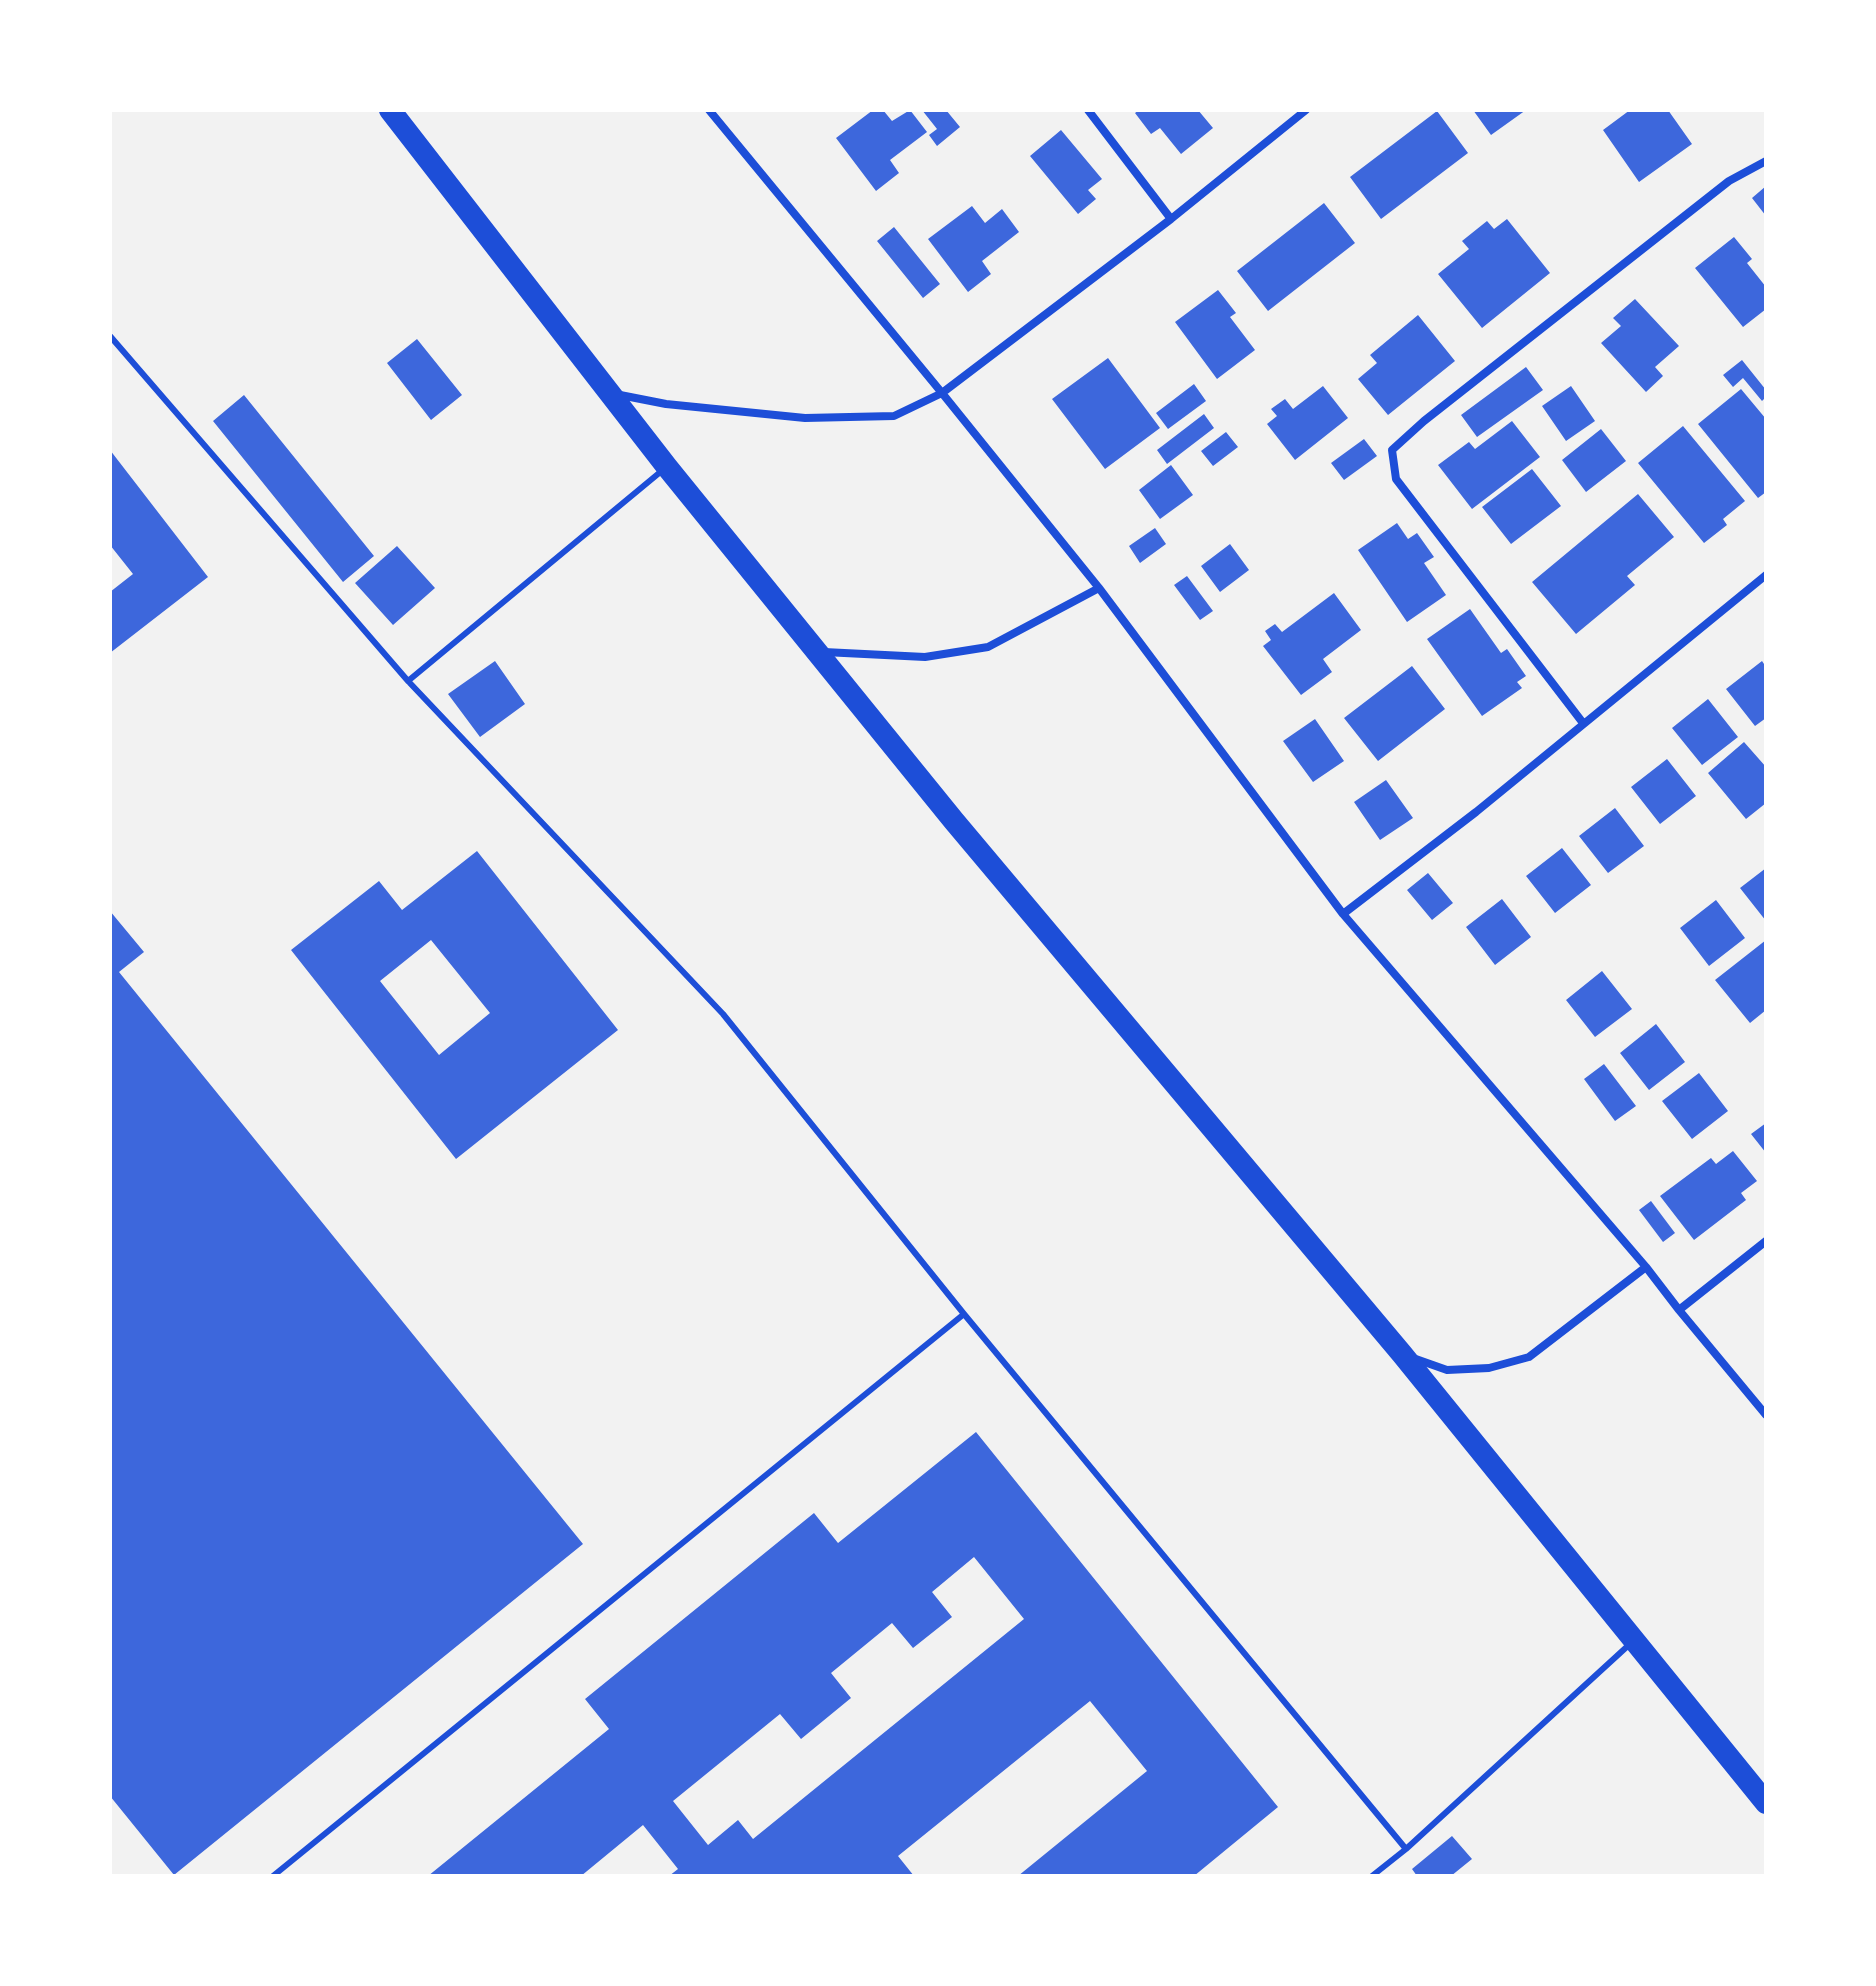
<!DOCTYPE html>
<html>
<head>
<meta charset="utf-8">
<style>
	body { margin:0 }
	#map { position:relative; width:1876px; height:1986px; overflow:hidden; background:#f2f2f2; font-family:Lato,sans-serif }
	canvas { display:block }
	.frame { position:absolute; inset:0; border:112px solid #fff; pointer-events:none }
</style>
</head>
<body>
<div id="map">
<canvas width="1876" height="1986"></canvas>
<div class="frame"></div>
</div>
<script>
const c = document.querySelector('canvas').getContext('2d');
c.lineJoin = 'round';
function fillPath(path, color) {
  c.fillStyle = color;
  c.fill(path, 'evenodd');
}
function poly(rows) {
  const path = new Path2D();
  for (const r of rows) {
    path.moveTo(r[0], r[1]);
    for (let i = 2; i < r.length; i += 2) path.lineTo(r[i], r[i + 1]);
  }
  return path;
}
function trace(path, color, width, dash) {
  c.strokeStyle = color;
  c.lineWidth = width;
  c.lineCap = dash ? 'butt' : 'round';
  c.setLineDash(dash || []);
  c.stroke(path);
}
fillPath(poly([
	[873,110,883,110,892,121,910,110,927,132,890,160,899,173,876,191,836,138],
	[922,110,946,110,960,127,937,146,929,135,937,129],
	[1139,110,1198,110,1213,128,1181,154,1160,128,1151,134,1135,113],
	[1473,110,1526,110,1491,135],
	[1630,110,1668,110,1692,144,1639,182,1603,130],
	[1437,111,1468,153,1381,219,1350,177],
	[1061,130,1102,179,1088,190,1096,199,1078,214,1030,156],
	[1766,186,1766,216,1752,198],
	[1324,203,1355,243,1268,311,1237,271],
	[972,206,985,223,1002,209,1019,232,982,261,991,274,968,292,928,239],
	[1507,219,1550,273,1482,328,1438,274,1469,249,1462,241,1487,221,1494,229],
	[894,227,940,284,923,298,877,241],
	[1734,237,1752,259,1747,263,1766,287,1766,309,1743,327,1695,268],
	[1218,290,1236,313,1230,317,1255,350,1217,379,1175,322],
	[1635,299,1679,346,1655,367,1663,376,1646,392,1601,343,1621,326,1613,318],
	[1418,315,1455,361,1388,415,1358,379,1377,363,1370,355],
	[417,339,462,395,431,420,387,363],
	[1108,358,1160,428,1105,469,1052,399],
	[1742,360,1766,390,1766,397,1762,401,1743,378,1733,387,1723,375],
	[1526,367,1543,390,1477,437,1461,415],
	[1194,384,1206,401,1168,429,1156,413],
	[1323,386,1348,418,1295,460,1267,424,1277,416,1271,409,1285,399,1293,409],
	[1571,386,1595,421,1566,441,1542,406],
	[1741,389,1766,419,1766,492,1758,498,1698,424],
	[244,395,374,556,343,582,213,421],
	[1204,414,1214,428,1167,464,1157,450],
	[1512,421,1540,457,1472,509,1438,465,1469,442,1475,449],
	[1683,426,1745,501,1723,519,1727,525,1704,543,1638,463],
	[1601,429,1626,461,1586,492,1562,460],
	[1226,432,1238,447,1213,466,1201,451],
	[1364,439,1377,456,1344,480,1331,463],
	[110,450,208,577,110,653,110,592,133,574,110,545],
	[1171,465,1193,495,1160,519,1139,490],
	[1532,469,1561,506,1511,544,1482,507],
	[1638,494,1674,537,1627,576,1635,585,1576,634,1532,582],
	[1397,523,1408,539,1417,533,1434,557,1424,563,1446,595,1407,622,1358,550],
	[1155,528,1166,544,1140,563,1129,546],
	[1230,544,1249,570,1220,592,1201,566],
	[397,546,435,588,393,625,355,583],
	[1187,576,1213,611,1200,620,1174,585],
	[1334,593,1361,630,1323,659,1332,672,1301,695,1263,646,1271,640,1265,631,1275,624,1282,632],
	[1470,609,1501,653,1507,649,1526,676,1517,682,1522,688,1482,716,1427,639],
	[495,661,525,704,480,737,448,694],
	[1762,661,1766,667,1766,718,1755,726,1726,689],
	[1412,666,1445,709,1378,761,1344,718],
	[1708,699,1738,737,1702,765,1672,728],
	[1315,719,1344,761,1313,782,1283,741],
	[1744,742,1766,767,1766,803,1746,819,1708,773],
	[1667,759,1696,796,1660,824,1631,787],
	[1386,780,1413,818,1380,840,1354,802],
	[1615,808,1644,846,1608,873,1579,836],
	[1562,848,1591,885,1555,913,1526,876],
	[477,851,618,1030,456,1159,291,950,379,881,402,910],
	[431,940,490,1013,439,1055,380,981],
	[1766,868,1766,921,1740,888],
	[1428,873,1453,903,1432,920,1407,890],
	[1502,899,1531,937,1495,965,1466,927],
	[1716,900,1745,938,1709,966,1680,928],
	[110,911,144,952,119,972,583,1544,174,1875,110,1796],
	[1766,940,1766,1010,1750,1023,1715,980],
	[1602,971,1632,1009,1595,1037,1566,1000],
	[1656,1024,1685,1062,1649,1090,1620,1053],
	[1604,1064,1636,1106,1615,1121,1584,1079],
	[1699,1073,1728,1111,1692,1139,1662,1101],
	[1766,1123,1766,1153,1751,1134],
	[1733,1151,1757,1181,1741,1193,1746,1200,1694,1240,1660,1196,1711,1158,1716,1164],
	[1651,1201,1675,1233,1663,1242,1639,1210],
	[976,1432,1278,1807,1194,1876,1018,1876,1147,1771,1090,1701,898,1856,914,1876,669,1876,678,1869,643,1825,581,1876,428,1876,609,1729,585,1699,814,1513,838,1543],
	[974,1557,1024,1619,753,1839,738,1820,708,1845,673,1801,780,1714,801,1739,851,1698,831,1673,892,1623,913,1648,952,1617,932,1592],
	[1452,1836,1472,1859,1451,1876,1417,1876,1412,1869]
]), '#3d67dc');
trace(poly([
	[110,336,408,681,723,1014,964,1314,1406,1849],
	[408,681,664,469],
	[273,1876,964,1314],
	[1372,1876,1406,1849,1631,1643]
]), '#1d4ed8', 6);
trace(poly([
	[709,110,942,393,1099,588,1343,914,1646,1267,1679,1310,1766,1415],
	[1088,110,1171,219],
	[615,394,666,404,805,418,894,416,942,393,1171,219,1306,110],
	[824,652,925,657,988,647,1099,588],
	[1583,723,1396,479,1392,450,1424,421,1729,181,1766,161],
	[1343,914,1476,812,1766,575],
	[1679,1310,1766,1241],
	[1413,1358,1447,1370,1489,1368,1529,1357,1646,1267]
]), '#1d4ed8', 8);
trace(poly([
	[390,110,667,467,954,821,1402,1354,1766,1803]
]), '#1d4ed8', 22);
</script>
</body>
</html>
